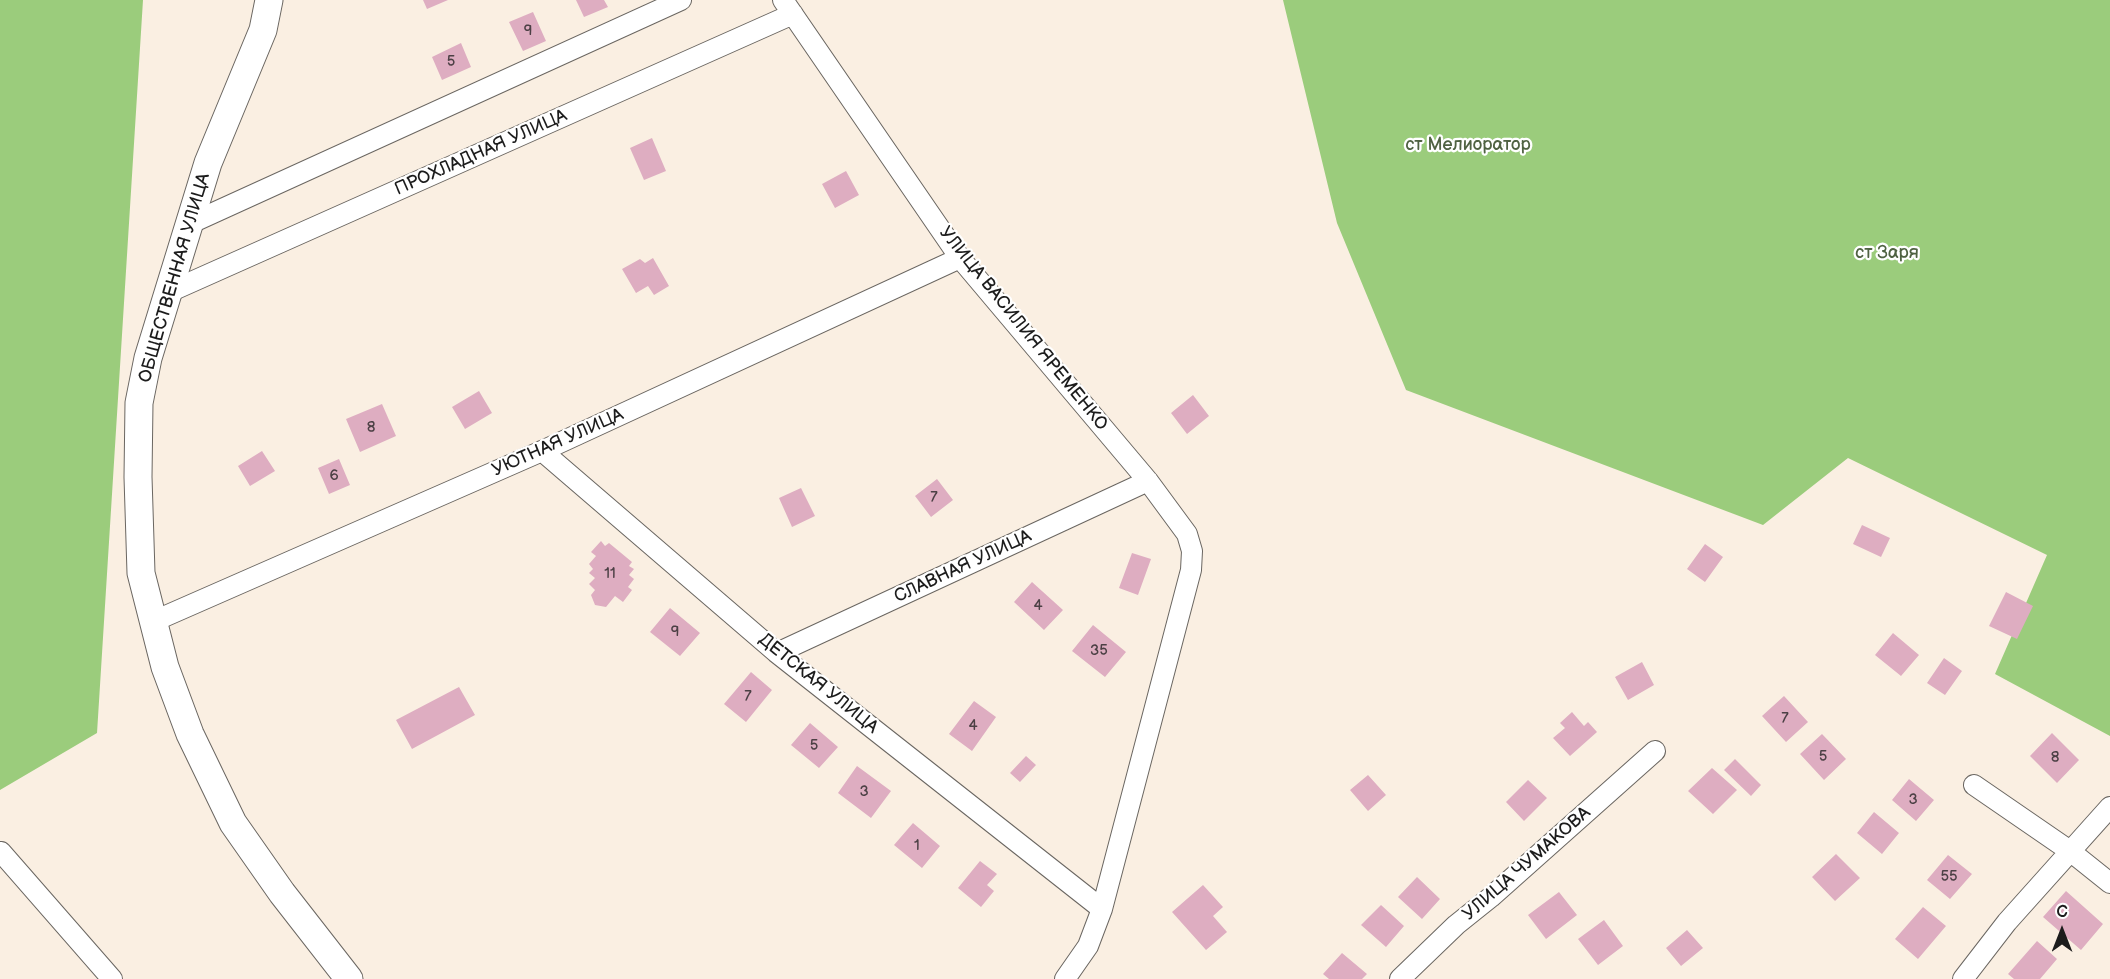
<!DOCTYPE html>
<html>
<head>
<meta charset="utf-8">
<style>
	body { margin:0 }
	#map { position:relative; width:2110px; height:979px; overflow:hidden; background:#faefe2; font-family:"Balsamiq Sans",sans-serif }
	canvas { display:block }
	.north { position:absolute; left:2032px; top:901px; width:60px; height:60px; -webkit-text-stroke:4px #fff; paint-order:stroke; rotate:0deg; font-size:16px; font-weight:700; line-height:24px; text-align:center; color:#1c1c1c }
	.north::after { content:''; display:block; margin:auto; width:21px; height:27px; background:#1c1c1c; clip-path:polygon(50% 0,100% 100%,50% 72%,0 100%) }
</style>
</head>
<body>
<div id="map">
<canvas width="2110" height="979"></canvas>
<div class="north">С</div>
</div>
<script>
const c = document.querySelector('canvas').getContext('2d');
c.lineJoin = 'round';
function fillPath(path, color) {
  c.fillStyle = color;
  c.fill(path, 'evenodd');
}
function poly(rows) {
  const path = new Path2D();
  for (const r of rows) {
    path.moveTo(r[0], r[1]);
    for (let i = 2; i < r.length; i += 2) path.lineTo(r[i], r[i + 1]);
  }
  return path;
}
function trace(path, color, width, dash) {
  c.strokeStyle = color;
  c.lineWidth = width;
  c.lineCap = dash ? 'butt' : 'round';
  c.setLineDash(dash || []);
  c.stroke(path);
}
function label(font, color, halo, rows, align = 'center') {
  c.font = font + ' "Balsamiq Sans",sans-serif';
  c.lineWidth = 4.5;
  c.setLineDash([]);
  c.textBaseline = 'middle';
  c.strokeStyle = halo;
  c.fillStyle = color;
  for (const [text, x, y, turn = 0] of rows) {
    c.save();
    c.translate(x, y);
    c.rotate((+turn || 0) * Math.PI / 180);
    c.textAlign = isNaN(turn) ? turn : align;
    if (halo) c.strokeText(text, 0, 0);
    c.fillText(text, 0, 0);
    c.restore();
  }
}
fillPath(poly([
	[0,0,143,0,97,733,0,790],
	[1283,0,2110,0,2110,736,1995,674,2047,555,1848,458,1763,525,1406,390,1337,223]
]), '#9bcc7c');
fillPath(poly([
	[423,0,448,0,427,9],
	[576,0,604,0,608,7,584,17],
	[533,12,546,41,523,51,509,22],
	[461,43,471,67,442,80,432,57],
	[652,138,666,171,644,180,630,148],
	[846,171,859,195,835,208,822,184],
	[653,258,669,286,654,295,648,286,636,293,622,269,640,259,645,263],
	[479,391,492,413,465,429,452,407],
	[1193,395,1209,416,1187,434,1171,413],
	[382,404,396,436,360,452,346,419],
	[262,451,275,471,250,486,238,466],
	[339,459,350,485,329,494,318,468],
	[937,479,953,500,931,517,915,496],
	[801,488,815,516,792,527,779,498],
	[1862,525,1890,538,1881,557,1853,544],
	[601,541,605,546,609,543,632,562,629,566,634,569,629,575,634,579,628,587,632,590,623,602,615,596,606,607,595,605,591,595,595,590,589,584,595,578,589,573,593,569,589,564,596,556,591,552],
	[1705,544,1723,557,1705,582,1687,569],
	[1132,553,1151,559,1138,595,1119,588],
	[1032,582,1063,610,1044,630,1014,602],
	[2006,592,2033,606,2017,639,1989,626],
	[670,608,700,633,680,656,650,632],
	[1093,625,1126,652,1105,677,1072,651],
	[1893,633,1919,655,1901,676,1875,655],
	[1944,658,1962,671,1945,695,1927,683],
	[1642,662,1654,685,1628,700,1615,677],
	[751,672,772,690,746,722,724,704],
	[459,687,475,715,412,749,396,720],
	[1784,696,1808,722,1786,742,1762,716],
	[974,701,996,717,972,751,949,734],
	[1572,712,1584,726,1588,722,1597,732,1570,756,1553,738,1565,728,1560,723],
	[810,723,838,747,819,768,791,745],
	[2052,733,2079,760,2057,783,2030,756],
	[1822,734,1846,759,1824,780,1800,754],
	[1026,756,1036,765,1020,782,1010,773],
	[1735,759,1761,785,1751,796,1724,770],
	[857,766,891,791,871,818,838,793],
	[1712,768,1737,790,1713,814,1688,791],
	[1368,775,1386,795,1368,811,1350,790],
	[1909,779,1934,800,1916,821,1892,800],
	[1528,780,1547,798,1524,821,1506,802],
	[1874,812,1899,833,1882,854,1857,833],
	[913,823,940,846,922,868,894,845],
	[1836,854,1860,878,1835,901,1812,877],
	[1948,855,1972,874,1950,899,1927,880],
	[980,861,997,874,987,885,994,891,981,907,958,888],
	[1417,877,1440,899,1422,919,1398,897],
	[1203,885,1223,907,1213,916,1227,932,1206,950,1172,912],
	[2066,891,2103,924,2081,950,2043,917],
	[1559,892,1577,915,1546,939,1528,915],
	[1381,905,1404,926,1386,947,1361,925],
	[1923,907,1946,926,1918,959,1895,939],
	[1604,920,1623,946,1598,965,1578,939],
	[1687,930,1703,948,1681,966,1666,948],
	[2037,941,2057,959,2040,979,2014,979,2008,974],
	[1342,953,1367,974,1362,979,1329,979,1323,974]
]), '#deadc1');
const street = poly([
	[783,0,960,258,1148,481,1187,534,1192,551,1191,570,1102,909,1088,946,1065,979],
	[189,224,681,0],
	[169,292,793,14],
	[542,451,777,653,1102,909],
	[152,622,542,451,960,258],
	[777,653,1148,481],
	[1974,785,2070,851,2110,883],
	[1,852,112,979],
	[1400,979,1456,925,1491,897,1655,751],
	[1963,979,2007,922,2110,807]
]);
const secondary = poly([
	[269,0,263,30,208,163,148,358,139,403,138,477,141,573,165,667,190,734,233,823,282,893,349,979]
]);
trace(street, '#6a6661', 22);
trace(secondary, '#6a6661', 29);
trace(street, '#fff', 20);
trace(secondary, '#fff', 27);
label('15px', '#4c4045', null, [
	["9",528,31],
	["5",451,62],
	["8",371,428],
	["6",334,476],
	["7",934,498],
	["11",610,574],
	["4",1038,606],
	["9",675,632],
	["35",1099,651],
	["7",748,697],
	["7",1785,719],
	["4",973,726],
	["5",814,746],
	["5",1823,757],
	["8",2055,758],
	["3",864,792],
	["3",1913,800],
	["1",917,846],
	["55",1949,877]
]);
label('18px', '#4f6242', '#fff', [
	["ст Мелиоратор",1468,145],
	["ст Заря",1887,253]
]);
label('18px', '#1c1c1c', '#fff', [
	["ПРОХЛАДНАЯ УЛИЦА",481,153,-24],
	["ОБЩЕСТВЕННАЯ УЛИЦА",175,278,-74],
	["УЛИЦА ВАСИЛИЯ ЯРЕМЕНКО",1023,329,51],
	["УЮТНАЯ УЛИЦА",558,443,-24],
	["СЛАВНАЯ УЛИЦА",963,567,-25],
	["ДЕТСКАЯ УЛИЦА",818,684,39],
	["УЛИЦА ЧУМАКОВА",1527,864,-41]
]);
</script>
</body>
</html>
